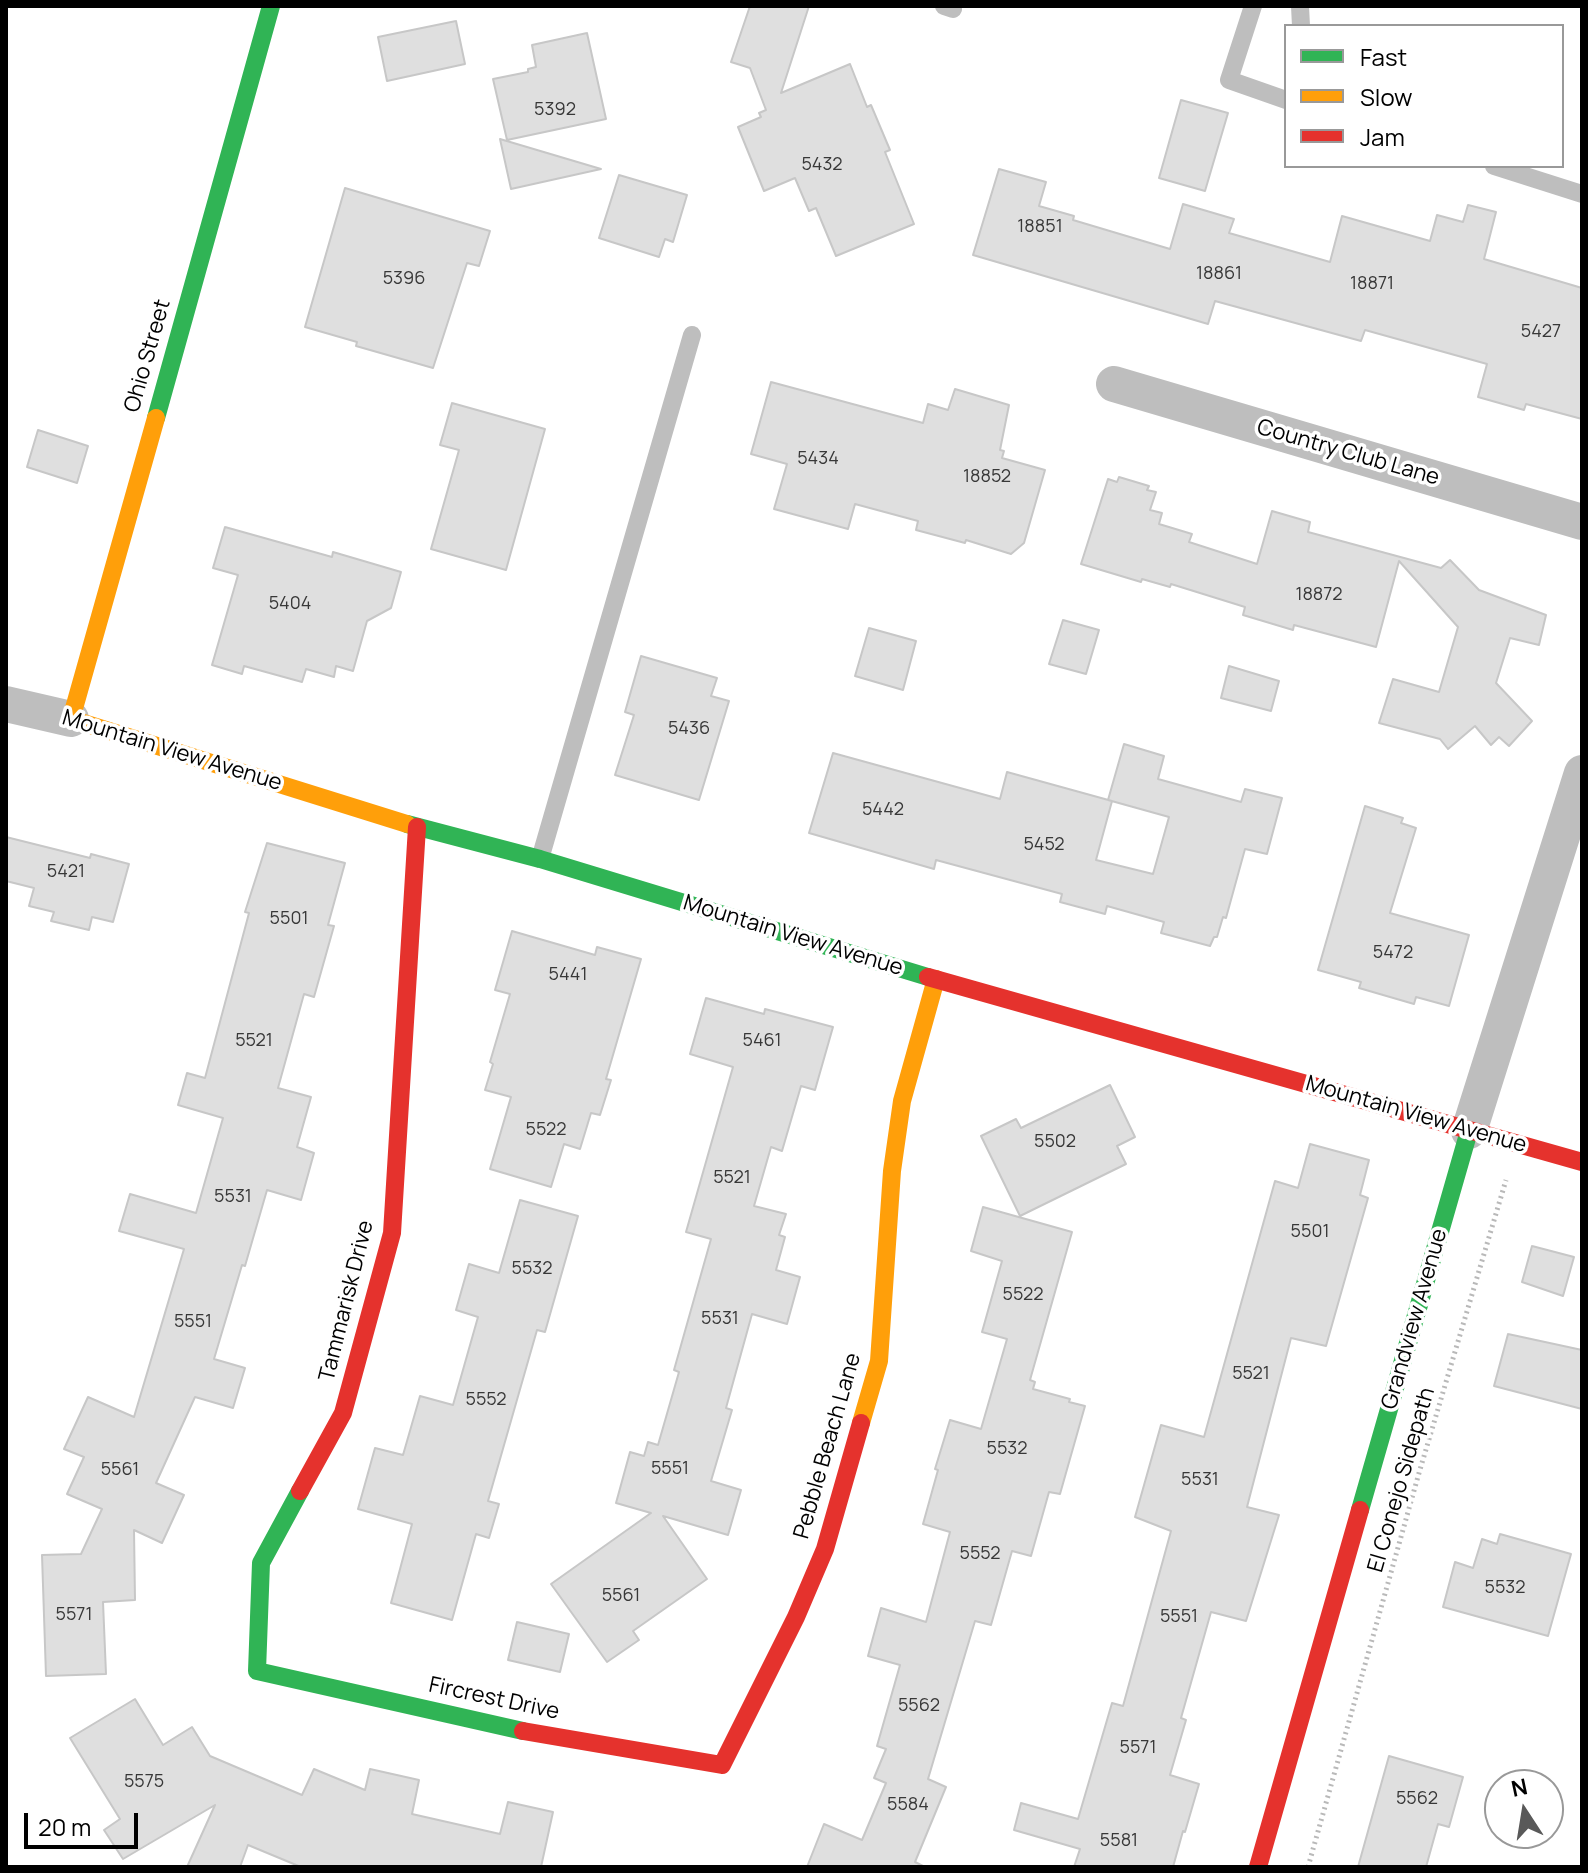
<!DOCTYPE html>
<html>
<head>
<meta charset="utf-8">
<style>
	body { margin:0 }
	#map { position:relative; width:1588px; height:1873px; overflow:hidden; background:#fff; font-family:Manrope,sans-serif }
	canvas { display:block }
	.frame { position:absolute; inset:0; border:8px solid #000; pointer-events:none }
	.legend { position:absolute; left:1284px; top:24px; width:280px; height:144px; box-sizing:border-box; background:#fff; border:2px solid #999; margin:0; padding:10px 14px; list-style:none; font-size:24px; color:#000 }
	.legend li { display:flex; align-items:center; gap:16px; height:40px }
	.legend b { width:40px; border:2px solid #999 }
	.north { position:absolute; left:1484px; top:1769px; width:80px; height:80px; box-sizing:border-box; background:#fff; border:2px solid #999; border-radius:50%; rotate:348deg; font-size:22px; font-weight:700; line-height:32px; text-align:center; color:#000 }
	.north::after { content:''; display:block; margin:auto; width:28px; height:36px; background:#595959; clip-path:polygon(50% 0,100% 100%,50% 72%,0 100%) }
	.scale { position:absolute; left:24px; top:1813px; width:114px; height:36px; box-sizing:border-box; border:4px solid #000; border-top:0; padding-left:10px; font-size:24px; line-height:28px; white-space:nowrap; color:#000; -webkit-text-stroke:6px #fff; paint-order:stroke }
</style>
</head>
<body>
<div id="map">
<canvas width="1588" height="1873"></canvas>
<div class="frame"></div>
<ul class="legend">
<li><b style="height:10px;background:#30b455"></b>Fast</li>
<li><b style="height:10px;background:#ff9f0a"></b>Slow</li>
<li><b style="height:10px;background:#e5322d"></b>Jam</li>
</ul>
<div class="north">N</div>
<div class="scale">20 m</div>
</div>
<script>
const c = document.querySelector('canvas').getContext('2d');
c.lineJoin = 'round';
function fillPath(path, color) {
  c.fillStyle = color;
  c.fill(path, 'evenodd');
}
function poly(rows) {
  const path = new Path2D();
  for (const r of rows) {
    path.moveTo(r[0], r[1]);
    for (let i = 2; i < r.length; i += 2) path.lineTo(r[i], r[i + 1]);
  }
  return path;
}
function trace(path, color, width, dash) {
  c.strokeStyle = color;
  c.lineWidth = width;
  c.lineCap = dash ? 'butt' : 'round';
  c.setLineDash(dash || []);
  c.stroke(path);
}
function label(font, color, halo, rows, align = 'center') {
  c.font = font + ' Manrope,sans-serif';
  c.lineWidth = 7;
  c.setLineDash([]);
  c.textBaseline = 'middle';
  c.strokeStyle = halo;
  c.fillStyle = color;
  for (const [text, x, y, turn = 0] of rows) {
    c.save();
    c.translate(x, y);
    c.rotate((+turn || 0) * Math.PI / 180);
    c.textAlign = isNaN(turn) ? turn : align;
    if (halo) c.strokeText(text, 0, 0);
    c.fillText(text, 0, 0);
    c.restore();
  }
}
const building = poly([
	[750,6,809,6,781,93,850,64,867,107,871,105,890,150,885,152,914,224,836,256,816,208,809,211,795,178,764,191,738,127,761,117,759,113,766,110,750,68,731,62,750,6],
	[456,21,465,64,387,81,378,37,456,21],
	[587,33,606,119,507,140,493,79,528,72,528,69,536,67,532,45,587,33],
	[1181,100,1228,113,1205,191,1159,178,1181,100],
	[500,139,601,169,511,189,500,139],
	[999,169,1046,182,1039,206,1074,216,1073,220,1170,249,1183,204,1234,219,1229,233,1330,262,1342,216,1430,241,1437,215,1463,222,1468,205,1496,212,1484,259,1582,288,1582,419,1526,404,1524,410,1478,397,1487,364,1365,330,1361,341,1215,301,1208,324,973,255,999,169],
	[619,175,687,195,673,242,665,239,659,257,599,238,619,175],
	[345,188,490,231,479,266,467,263,433,368,356,346,357,342,305,327,345,188],
	[771,382,923,423,928,404,948,410,955,389,1009,405,1000,450,1004,451,1002,458,1045,470,1024,543,1011,554,966,540,965,543,916,530,918,521,855,504,848,529,774,509,787,464,751,454,771,382],
	[452,403,545,429,506,570,431,549,459,450,440,445,452,403],
	[38,430,88,446,77,483,27,467,38,430],
	[1119,477,1149,486,1147,490,1156,492,1150,510,1162,513,1159,524,1192,534,1189,542,1257,564,1272,511,1310,522,1308,532,1441,568,1450,560,1479,590,1546,615,1539,645,1510,638,1496,683,1532,721,1509,746,1499,737,1491,745,1475,726,1448,749,1440,739,1379,723,1393,679,1439,692,1458,627,1399,561,1376,647,1294,625,1293,630,1243,615,1245,607,1171,584,1170,587,1142,579,1141,582,1081,564,1108,479,1117,482,1119,477],
	[225,527,332,557,333,552,401,572,391,608,367,621,353,671,336,666,334,677,306,669,302,682,244,666,242,674,212,665,238,575,213,568,225,527],
	[1063,620,1099,630,1086,674,1049,664,1063,620],
	[869,628,916,641,903,690,855,676,869,628],
	[641,656,717,678,711,696,729,701,699,800,615,775,634,715,625,712,641,656],
	[1229,666,1279,681,1271,711,1221,698,1229,666],
	[1124,744,1164,756,1158,779,1241,802,1245,789,1282,798,1267,854,1245,849,1226,918,1223,917,1217,937,1214,937,1210,946,1161,933,1164,922,1107,906,1105,914,1060,902,1062,894,936,860,934,869,809,833,833,753,1000,799,1007,772,1112,801,1096,860,1153,874,1169,817,1108,800,1124,744],
	[1365,806,1403,818,1401,823,1416,828,1390,913,1469,935,1449,1006,1416,997,1414,1004,1359,988,1361,982,1318,970,1365,806],
	[6,837,90,858,91,854,129,864,113,922,92,917,89,930,51,921,54,912,29,906,34,888,6,881,6,837],
	[267,843,345,863,328,925,334,926,314,997,304,994,278,1088,311,1097,297,1147,314,1153,301,1200,267,1190,245,1266,242,1265,214,1359,245,1368,233,1408,195,1397,156,1483,184,1495,162,1543,134,1530,135,1600,103,1602,106,1674,46,1676,42,1555,81,1554,102,1509,67,1494,84,1457,64,1449,88,1397,134,1417,184,1249,119,1231,130,1194,196,1213,223,1118,178,1105,187,1073,205,1078,249,913,245,912,267,843],
	[512,931,595,955,597,947,641,959,606,1079,611,1080,600,1115,591,1113,580,1149,564,1144,551,1187,490,1169,511,1097,485,1090,493,1064,490,1062,510,994,495,990,512,931],
	[706,998,764,1014,765,1009,833,1027,815,1090,801,1086,782,1151,771,1147,754,1206,786,1214,779,1235,785,1237,776,1270,800,1277,787,1324,752,1314,726,1408,732,1410,711,1481,741,1490,728,1535,663,1516,707,1579,633,1631,639,1640,607,1662,551,1584,651,1513,616,1503,630,1452,644,1456,648,1442,658,1445,679,1372,674,1370,711,1239,686,1232,733,1067,690,1054,706,998],
	[1110,1085,1135,1137,1117,1146,1126,1164,1020,1216,981,1136,1016,1119,1021,1128,1110,1085],
	[1310,1144,1369,1160,1360,1195,1368,1198,1326,1346,1291,1338,1247,1507,1279,1515,1246,1621,1211,1612,1181,1718,1186,1720,1170,1775,1199,1784,1185,1832,1183,1831,1173,1867,1074,1867,1080,1849,1014,1830,1021,1803,1078,1819,1112,1703,1123,1706,1171,1531,1135,1517,1161,1425,1204,1437,1275,1181,1298,1188,1310,1144],
	[520,1200,578,1216,545,1332,537,1330,488,1501,499,1504,489,1538,476,1534,452,1620,391,1603,412,1524,358,1509,375,1448,403,1455,420,1396,453,1405,478,1317,456,1310,469,1264,499,1273,520,1200],
	[983,1207,1072,1232,1030,1380,1035,1382,1033,1389,1070,1399,1069,1402,1085,1406,1060,1494,1049,1492,1031,1556,1012,1551,991,1625,975,1621,928,1779,946,1787,915,1862,925,1867,807,1867,824,1824,862,1840,886,1783,874,1778,886,1749,877,1746,900,1665,868,1656,881,1608,926,1622,950,1532,923,1524,938,1470,935,1469,950,1420,981,1429,1007,1339,982,1332,1002,1261,971,1251,983,1207],
	[1532,1246,1574,1257,1563,1296,1522,1282,1532,1246],
	[1508,1334,1582,1350,1582,1409,1494,1386,1508,1334],
	[1500,1534,1571,1554,1548,1636,1443,1607,1455,1562,1473,1568,1482,1539,1497,1544,1500,1534],
	[517,1622,569,1634,560,1672,508,1660,517,1622],
	[135,1699,163,1745,192,1727,210,1756,302,1795,314,1769,365,1790,370,1769,419,1780,412,1814,500,1834,508,1802,553,1812,541,1867,301,1867,248,1845,240,1867,187,1867,215,1805,123,1859,104,1830,120,1819,70,1738,135,1699],
	[1389,1756,1463,1777,1449,1827,1438,1824,1426,1867,1358,1867,1389,1756]
]);
fillPath(building, '#dfdfdf');
trace(building, '#c7c7c7', 2);
trace(poly([
	[1308,1867,1419,1473,1506,1180]
]), '#b9b9b9', 5, [2, 4]);
trace(poly([
	[944,6,953,9],
	[1253,6,1229,80,1286,100],
	[1300,6,1301,26],
	[1494,166,1582,194],
	[540,859,692,335]
]), '#bebebe', 18);
trace(poly([
	[1114,384,1582,522],
	[6,704,71,719],
	[1469,1131,1582,773]
]), '#bebebe', 36);
trace(poly([
	[156,418,271,6],
	[407,824,540,859,928,977],
	[300,1491,261,1563,257,1671,523,1731],
	[1360,1510,1469,1131]
]), '#30b455', 18);
trace(poly([
	[156,418,71,719,407,824],
	[861,1423,879,1361,892,1171,902,1101,936,979]
]), '#ff9f0a', 18);
trace(poly([
	[928,977,1582,1162],
	[300,1491,343,1413,392,1233,417,827],
	[523,1731,722,1765,796,1617,825,1549,861,1423],
	[1258,1867,1360,1510]
]), '#e5322d', 18);
label('18px', '#383838', null, [
	["5392",555,110],
	["5432",822,165],
	["18851",1040,227],
	["18861",1219,274],
	["5396",404,279],
	["18871",1372,284],
	["5427",1541,332],
	["5434",818,459],
	["18852",987,477],
	["18872",1319,595],
	["5404",290,604],
	["5436",689,729],
	["5442",883,810],
	["5452",1044,845],
	["5421",66,872],
	["5501",289,919],
	["5472",1393,953],
	["5441",568,975],
	["5521",254,1041],
	["5461",762,1041],
	["5522",546,1130],
	["5502",1055,1142],
	["5521",732,1178],
	["5531",233,1197],
	["5501",1310,1232],
	["5532",532,1269],
	["5522",1023,1295],
	["5531",720,1319],
	["5551",193,1322],
	["5521",1251,1374],
	["5552",486,1400],
	["5532",1007,1449],
	["5551",670,1469],
	["5561",120,1470],
	["5531",1200,1480],
	["5552",980,1554],
	["5532",1505,1588],
	["5561",621,1596],
	["5571",74,1615],
	["5551",1179,1617],
	["5562",919,1706],
	["5571",1138,1748],
	["5575",144,1782],
	["5562",1417,1799],
	["5584",908,1805],
	["5581",1119,1841]
]);
label('22px', '#000', '#fff', [
	["Ohio Street",148,356,-74],
	["Country Club Lane",1348,453,16],
	["Mountain View Avenue",172,751,17],
	["Mountain View Avenue",793,936,17],
	["Mountain View Avenue",1416,1115,16],
	["Tammarisk Drive",347,1301,-76],
	["Grandview Avenue",1415,1319,-74],
	["Pebble Beach Lane",828,1446,-74],
	["El Conejo Sidepath",1402,1480,-74],
	["Fircrest Drive",494,1699,12]
]);
</script>
</body>
</html>
